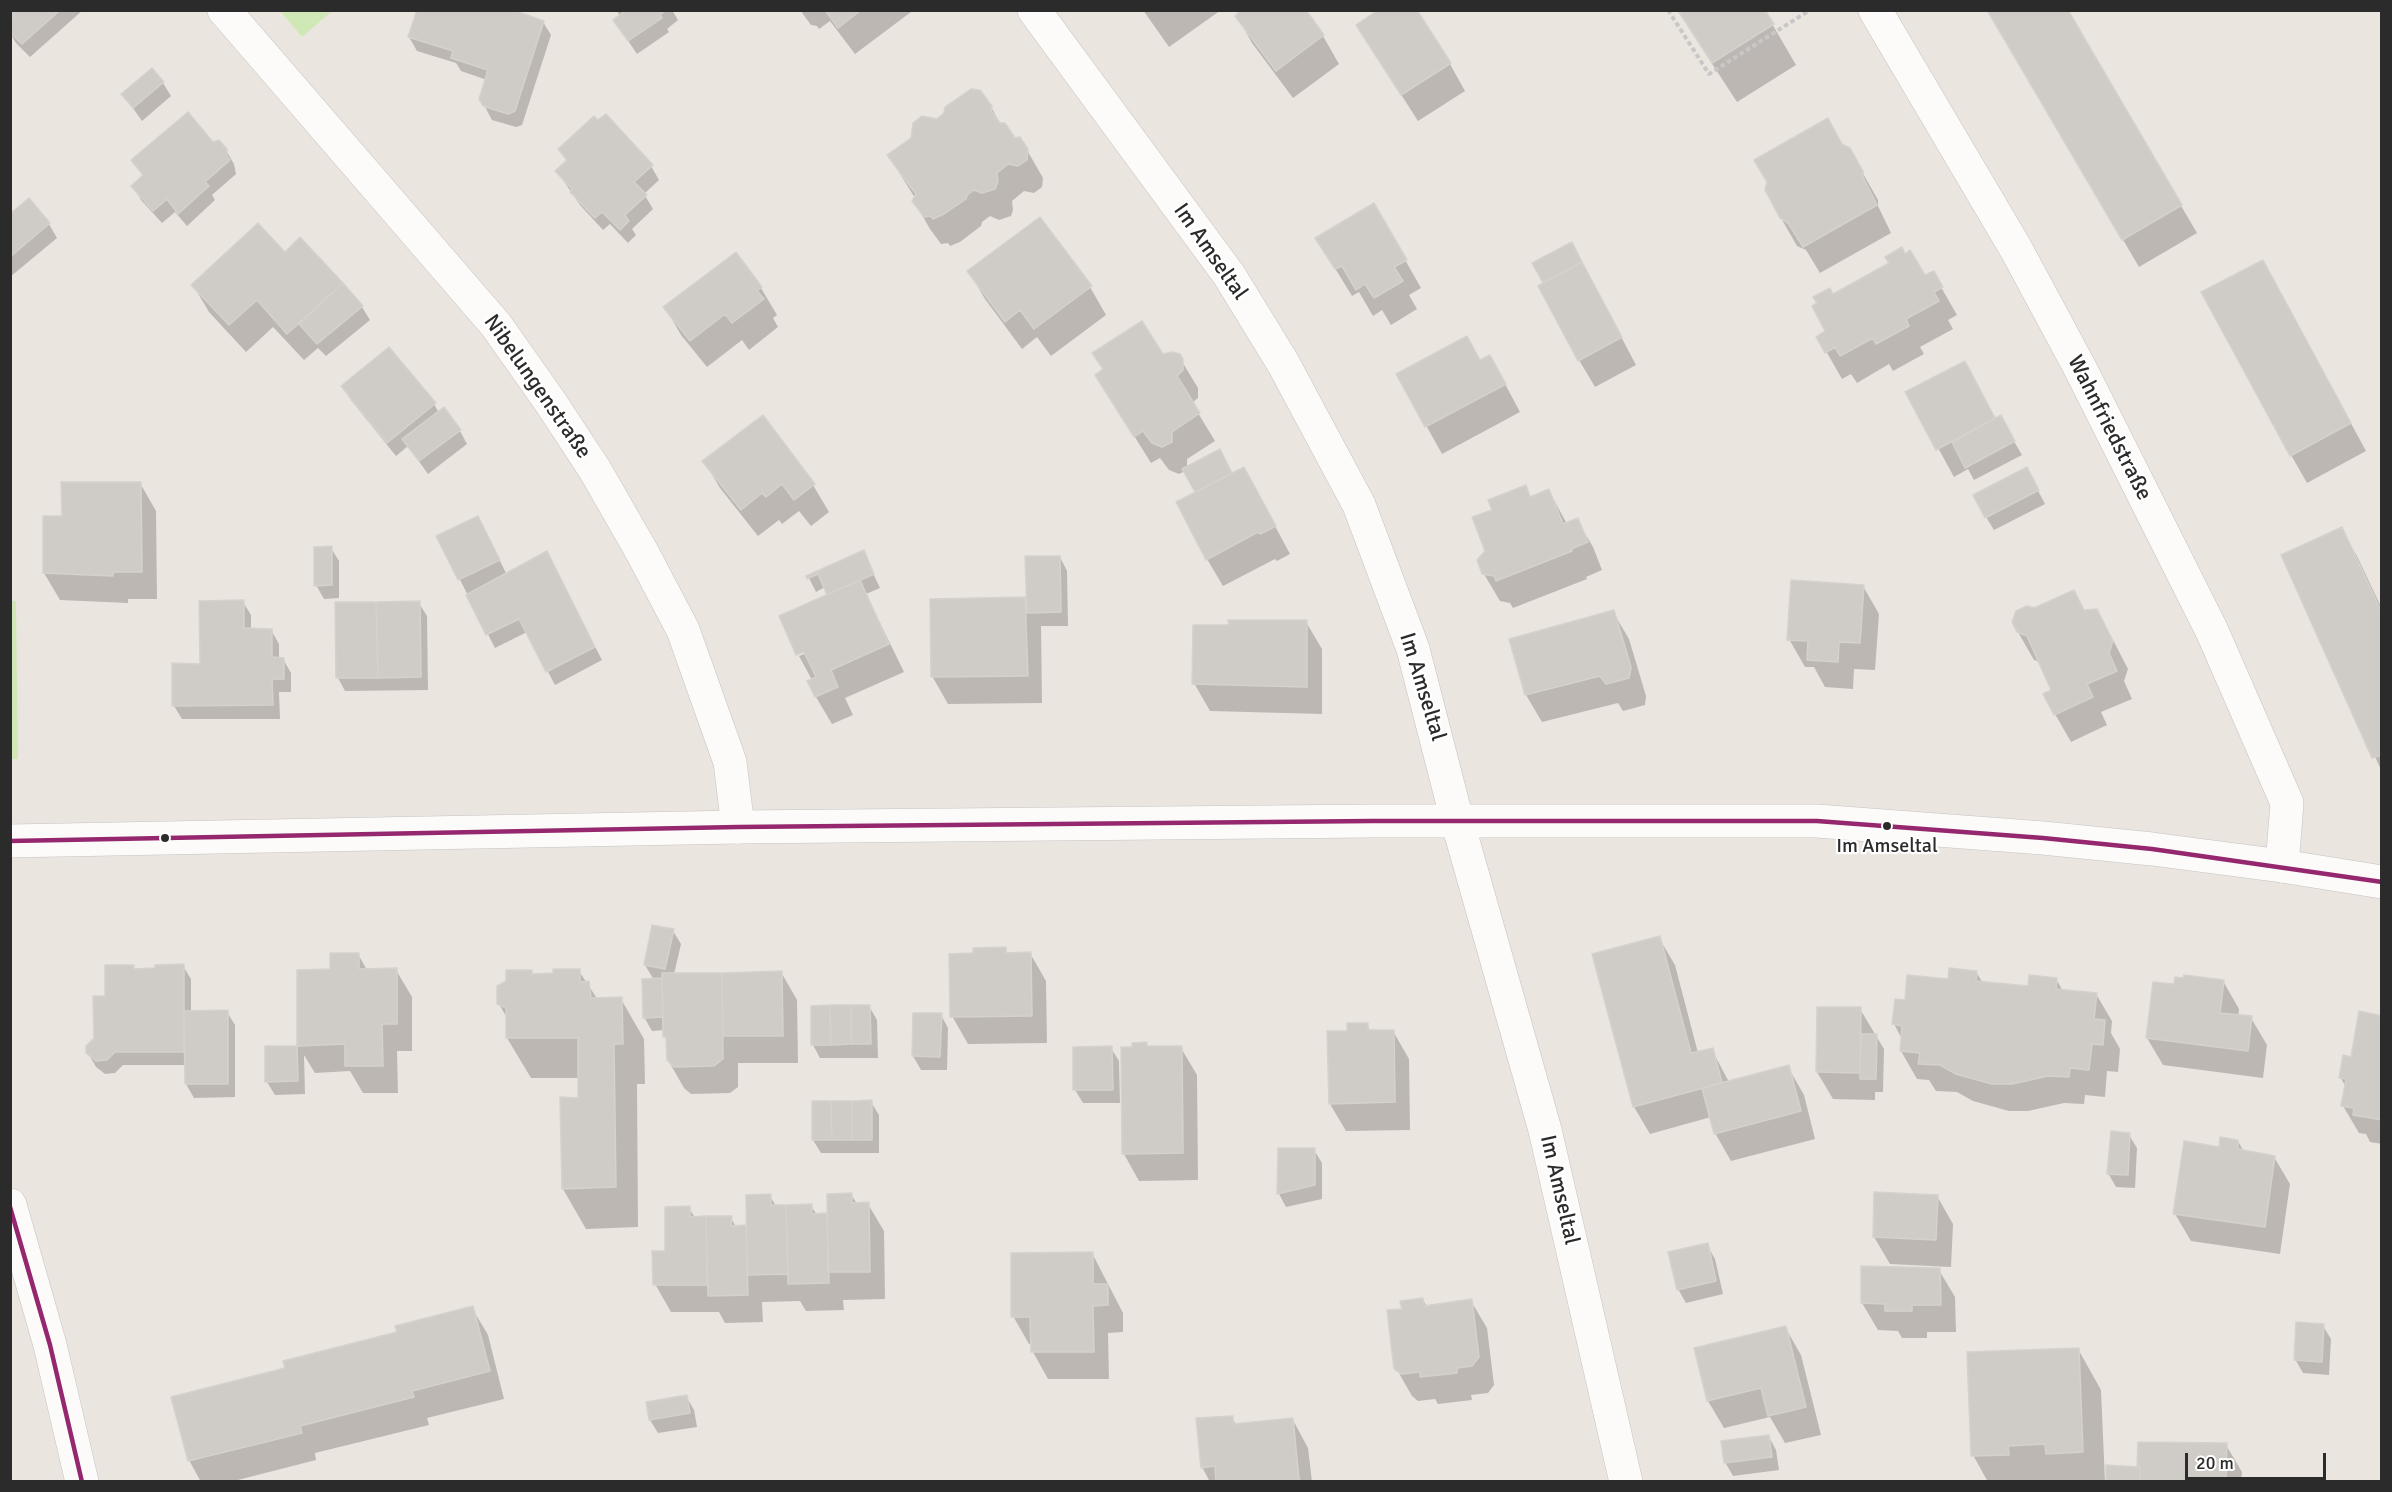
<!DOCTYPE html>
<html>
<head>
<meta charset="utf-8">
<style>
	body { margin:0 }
	#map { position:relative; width:2392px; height:1492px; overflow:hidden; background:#ebe5e0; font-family:Signika,sans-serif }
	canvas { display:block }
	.frame { position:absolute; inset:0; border:12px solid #2b2b2b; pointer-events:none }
	.scale { position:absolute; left:2185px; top:1453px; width:141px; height:27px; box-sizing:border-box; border:3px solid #2b2b2b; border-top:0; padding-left:8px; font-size:18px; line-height:21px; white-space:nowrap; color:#2b2b2b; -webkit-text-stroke:4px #fff; paint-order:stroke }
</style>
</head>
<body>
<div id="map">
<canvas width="2392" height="1492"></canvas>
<div class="frame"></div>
<div class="scale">20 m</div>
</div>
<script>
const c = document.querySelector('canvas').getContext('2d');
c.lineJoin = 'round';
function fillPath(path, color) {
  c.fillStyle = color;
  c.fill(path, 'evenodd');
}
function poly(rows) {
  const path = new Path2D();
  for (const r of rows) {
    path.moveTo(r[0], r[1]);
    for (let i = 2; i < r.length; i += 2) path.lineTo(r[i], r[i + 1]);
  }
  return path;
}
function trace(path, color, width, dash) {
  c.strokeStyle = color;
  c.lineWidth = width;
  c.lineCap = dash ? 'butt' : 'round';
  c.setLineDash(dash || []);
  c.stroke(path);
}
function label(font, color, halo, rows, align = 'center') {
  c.font = font + ' Signika,sans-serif';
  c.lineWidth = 4.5;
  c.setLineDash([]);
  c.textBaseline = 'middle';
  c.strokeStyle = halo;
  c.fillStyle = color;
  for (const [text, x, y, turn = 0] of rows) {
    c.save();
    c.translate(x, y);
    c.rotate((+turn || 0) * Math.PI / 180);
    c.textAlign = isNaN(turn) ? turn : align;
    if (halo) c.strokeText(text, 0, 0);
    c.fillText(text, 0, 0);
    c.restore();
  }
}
fillPath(poly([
	[280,11,332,11,302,37],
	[11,601,16,601,18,759,10,759]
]), '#d0e8b6');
fillPath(poly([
	[10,10,83,10,30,57,16,43,10,33,13,18],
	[617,10,672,10,678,20,667,29,669,32,637,54,623,33,620,17],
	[800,10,910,10,911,12,855,54,830,21,819,29,817,26,811,25],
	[1143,10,1221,10,1169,47],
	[1304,10,1323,36,1339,64,1293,98,1252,43,1237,16],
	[1677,10,1764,10,1796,65,1737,102],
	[1988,10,2066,10,2197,233,2139,267],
	[543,22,551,35,522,125,516,127,492,120,484,105,487,80,461,71,456,63,417,51,409,37],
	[1374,52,1450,64,1465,91,1418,121],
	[163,83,171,96,142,121,123,94],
	[991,107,1001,125,1027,150,1043,178,1042,187,1034,193,1024,191,1012,201,1013,210,1011,216,999,220,990,216,982,222,981,226,960,242,950,246,948,243,941,244,930,229,914,201,915,198,889,156,938,120],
	[213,143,226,150,234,164,236,174,212,195,215,200,187,226,175,212,162,223,141,200,133,186,147,182,142,171,139,171,133,160],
	[1842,145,1849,149,1865,177,1878,200,1878,206,1891,233,1820,273,1806,250,1797,246,1781,218],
	[560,149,651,166,659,180,644,194,653,209,632,229,636,235,628,243,610,224,603,230,580,205,557,171,567,162],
	[28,200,49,224,57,238,10,277,10,216],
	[1374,205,1421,288,1409,295,1417,309,1391,325,1382,310,1373,316,1359,292,1352,296,1333,265],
	[300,240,362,307,370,320,326,356,318,348,304,360,273,327,246,352,209,312,193,285,285,254],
	[736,254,761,288,777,315,773,318,778,327,749,350,742,340,707,367,681,335,665,307],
	[1905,256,1924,277,1933,273,1957,315,1948,320,1953,329,1920,347,1924,354,1893,371,1889,364,1857,383,1851,374,1842,379,1818,337,1827,332,1833,296],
	[1579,257,1636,365,1595,387,1579,360,1534,264],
	[969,272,1090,287,1106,315,1051,356,1037,337,1022,349,985,299],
	[2278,289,2366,451,2307,483,2291,455],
	[1162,356,1181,360,1198,388,1198,398,1192,403,1215,441,1187,459,1187,468,1227,464,1232,475,1259,496,1290,554,1277,561,1275,559,1223,586,1207,559,1196,492,1185,471,1179,474,1169,470,1160,458,1151,463,1113,402],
	[1480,362,1505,384,1520,412,1442,454,1398,375],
	[343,387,434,404,439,413,460,431,467,444,428,474,408,446,396,456,351,400],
	[1980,390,1996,420,2008,431,2022,455,1974,480,1968,469,1954,477,1908,393],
	[704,461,813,485,829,512,811,526,799,511,782,524,779,520,758,536,720,488],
	[140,483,156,511,157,599,128,599,128,603,60,600,44,573,63,517],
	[2034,483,2045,504,1994,530,1986,517],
	[1525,487,1531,498,1549,491,1567,524,1577,520,1593,547,1602,570,1586,577,1587,579,1513,608,1510,603,1500,601,1484,574,1486,551],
	[2341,529,2357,556,2382,609,2382,772,2283,556],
	[485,531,507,575,554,567,602,660,555,685,527,632,495,648,438,537],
	[331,548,339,561,339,598,324,599,316,585],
	[863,552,880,588,866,594,904,672,845,698,853,715,832,724,816,697,809,681,812,680,799,656,812,651,811,648,798,653,798,655,781,617,829,595,825,587,816,592,808,576],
	[1060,557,1067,571,1068,626,1041,626,1042,703,948,704,932,676,931,601,1028,599],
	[1863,586,1879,614,1875,670,1854,669,1853,689,1825,687,1814,667,1805,667,1789,639],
	[2073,592,2085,612,2096,610,2112,638,2128,669,2124,681,2132,699,2101,712,2107,725,2071,742,2055,714,2053,691,2040,662,2034,660,2018,632,2034,609],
	[243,602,251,615,251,630,271,630,279,644,279,659,283,659,291,673,291,692,279,692,280,719,182,719,174,706],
	[419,603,427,616,428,690,345,691,338,678],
	[1613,612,1629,639,1646,696,1645,705,1623,711,1618,703,1542,722,1526,695],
	[1306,622,1322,649,1322,714,1210,711,1194,683],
	[673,931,681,944,674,974,781,972,797,1000,798,1063,738,1063,738,1087,730,1093,691,1094,684,1088,668,1060,668,1042,664,1030,652,1031,644,1017,654,980,645,965],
	[1659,938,1675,965,1698,1053,1712,1050,1729,1082,1788,1067,1804,1095,1815,1139,1731,1161,1715,1133,1711,1117,1650,1134,1634,1107],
	[1005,949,1008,954,1030,953,1046,981,1047,1043,968,1044,952,1016,975,955],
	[358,954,367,970,396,970,412,997,412,1051,397,1051,398,1093,363,1093,350,1071,315,1073,304,1055,305,1094,275,1095,267,1082,267,1047,299,1047,298,971,332,971],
	[133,966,135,970,183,966,191,979,191,1012,227,1012,235,1025,235,1097,194,1098,186,1084,186,1065,123,1065,115,1073,105,1074,96,1067,88,1053,95,1038,107,997],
	[579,971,598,1000,621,999,644,1039,645,1084,637,1084,638,1227,586,1229,563,1189,580,1100,580,1078,531,1078,507,1038,507,1018,499,1004,531,972,533,975],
	[1976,972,1983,983,2029,988,2056,979,2063,991,2096,994,2112,1021,2111,1033,2120,1049,2118,1072,2107,1071,2105,1097,2085,1095,2084,1104,2064,1103,2028,1111,2009,1111,1973,1101,1957,1092,1936,1091,1929,1080,1917,1079,1901,1051,1902,1039,1894,1024,1906,1002,1949,980],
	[2223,981,2239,1009,2238,1017,2251,1018,2267,1045,2263,1078,2163,1065,2147,1038,2175,986],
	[869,1006,877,1020,878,1058,820,1058,813,1045],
	[1860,1009,1884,1049,1883,1092,1875,1092,1875,1100,1833,1099,1817,1072],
	[914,1014,941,1015,948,1028,947,1070,921,1070,913,1056],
	[2382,1017,2382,1144,2370,1142,2366,1134,2359,1133,2343,1106,2346,1087,2340,1077],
	[1367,1025,1371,1032,1393,1031,1409,1059,1410,1130,1346,1131,1330,1104,1348,1032],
	[1146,1044,1148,1048,1181,1048,1197,1075,1198,1180,1139,1181,1124,1154,1133,1048],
	[1111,1048,1119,1061,1120,1103,1083,1103,1075,1090],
	[871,1102,879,1115,879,1153,821,1153,813,1140],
	[2129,1135,2137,1148,2135,1188,2116,1187,2108,1173],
	[2238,1141,2244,1152,2274,1157,2290,1184,2280,1254,2191,1241,2175,1214,2220,1149],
	[1279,1149,1314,1150,1322,1163,1322,1199,1286,1207,1279,1194],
	[851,1194,857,1204,868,1204,884,1231,885,1299,843,1300,844,1310,806,1311,800,1301,762,1302,763,1322,725,1323,719,1312,671,1312,655,1284,667,1252,689,1208,695,1218,731,1218,736,1227,748,1227,770,1196,776,1206,811,1206,817,1215,829,1215],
	[1937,1196,1953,1224,1951,1267,1890,1264,1874,1237],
	[1707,1245,1715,1259,1723,1294,1686,1303,1678,1289],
	[1092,1253,1123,1313,1123,1332,1108,1333,1109,1379,1048,1379,1033,1352,1032,1344,1029,1344,1013,1316],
	[1939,1270,1955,1297,1956,1332,1927,1332,1927,1338,1902,1338,1898,1331,1878,1330,1862,1303],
	[1423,1300,1427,1307,1471,1301,1487,1328,1494,1385,1488,1393,1471,1395,1472,1400,1438,1404,1435,1399,1418,1401,1412,1396,1396,1368],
	[472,1308,488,1335,504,1399,427,1418,429,1425,315,1453,316,1460,230,1482,201,1482,189,1460,287,1369],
	[2323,1326,2331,1339,2329,1375,2303,1373,2295,1359],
	[1785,1327,1801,1355,1821,1435,1785,1443,1770,1417,1724,1428,1708,1401,1696,1349],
	[2078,1349,2101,1390,2105,1482,1988,1482,1973,1455],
	[686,1396,694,1410,697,1427,658,1433,650,1420],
	[1232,1417,1236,1425,1293,1420,1308,1448,1312,1482,1210,1482,1202,1467],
	[1769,1437,1776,1450,1779,1470,1733,1476,1725,1462],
	[2226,1445,2242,1472,2241,1482,2108,1482,2140,1468,2139,1466]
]), '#0003');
const building = poly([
	[10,10,60,10,22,44,10,33,10,18,14,16,10,10],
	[417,10,513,10,544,21,515,111,508,114,483,106,479,99,488,70,451,58,453,51,408,37,417,10],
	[626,10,666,10,660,15,662,18,628,41,613,20,626,10],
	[825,10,861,10,838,28,825,10],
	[1241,10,1306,10,1324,35,1276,71,1235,16,1241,10],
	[1378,10,1417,10,1451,63,1401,95,1356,25,1378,10],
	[1678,10,1765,10,1774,24,1712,63,1678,10],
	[1987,10,2068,10,2182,205,2122,240,1987,10],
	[152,68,164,82,133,108,121,94,152,68],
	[971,89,980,90,992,106,991,111,1000,123,1005,123,1015,138,1020,137,1028,149,1027,160,1018,166,1008,164,997,173,998,182,995,189,982,193,974,190,967,195,966,199,944,214,933,219,931,216,924,217,912,201,916,194,887,155,911,138,913,123,922,116,937,119,944,113,945,107,971,89],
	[188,112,213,142,219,140,227,149,227,156,230,160,205,182,209,186,178,214,167,199,153,211,131,186,143,175,131,160,188,112],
	[606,114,653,165,634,182,647,195,625,215,629,221,620,230,602,212,595,218,570,192,572,189,555,171,567,160,558,149,594,116,598,120,606,114],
	[1828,118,1842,144,1850,148,1863,171,1863,177,1877,205,1803,247,1788,223,1780,218,1765,190,1767,182,1754,160,1828,118],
	[29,198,50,223,10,257,10,214,29,198],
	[1374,203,1407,260,1394,267,1403,281,1374,298,1365,284,1356,290,1342,266,1335,269,1315,238,1374,203],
	[1040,217,1092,286,1034,329,1020,310,1005,322,967,271,1040,217],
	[258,223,285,252,300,237,343,283,287,334,257,300,229,325,191,285,258,223],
	[1572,242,1582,262,1543,283,1532,263,1572,242],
	[1902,247,1905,254,1910,250,1925,275,1934,271,1943,287,1934,292,1939,301,1906,319,1909,326,1876,344,1873,338,1840,356,1835,347,1825,353,1816,337,1825,331,1812,306,1817,303,1813,297,1830,288,1833,294,1889,263,1885,257,1902,247],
	[736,252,762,287,757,291,764,299,732,323,725,314,690,341,663,307,736,252],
	[2263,260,2351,423,2290,456,2201,292,2263,260],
	[1582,262,1622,337,1578,361,1538,286,1582,262],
	[343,283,363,306,317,344,299,324,343,283],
	[1142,321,1163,354,1173,352,1180,354,1183,359,1183,370,1177,376,1200,413,1172,432,1172,442,1162,447,1152,443,1143,431,1134,437,1095,375,1103,369,1092,353,1142,321],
	[1467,336,1480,360,1490,355,1506,384,1425,427,1396,374,1467,336],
	[389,347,436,403,387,443,341,386,389,347],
	[1965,361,1995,418,1936,450,1905,392,1965,361],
	[444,407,461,430,419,461,402,439,444,407],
	[763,415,815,484,794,500,782,484,766,497,762,493,741,510,702,461,763,415],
	[2001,415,2015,441,1965,468,1952,442,2001,415],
	[1220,449,1232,473,1195,492,1182,469,1220,449],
	[1244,467,1276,526,1260,534,1258,532,1206,560,1176,502,1244,467],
	[2027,467,2039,490,1985,518,1973,495,2027,467],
	[61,482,141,482,142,572,113,572,113,576,43,573,43,516,62,516,61,482],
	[1526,485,1530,497,1549,489,1563,524,1578,518,1588,542,1571,549,1572,551,1496,581,1494,576,1482,574,1477,560,1485,551,1472,517,1492,510,1488,500,1526,485],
	[478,516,500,560,458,580,436,536,478,516],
	[2342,527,2382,613,2382,755,2372,758,2281,555,2342,527],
	[332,546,332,585,314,586,314,547,332,546],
	[864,550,874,574,827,595,818,574,807,579,806,576,864,550],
	[547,551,595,647,546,672,519,619,486,635,466,595,547,551],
	[1025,556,1060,556,1061,612,1027,613,1025,556],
	[860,580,889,644,831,670,838,687,815,697,807,681,816,677,804,652,796,655,779,616,860,580],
	[1791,580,1864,585,1860,643,1839,642,1838,662,1807,660,1808,641,1787,640,1791,580],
	[2074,590,2084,610,2097,609,2113,641,2109,653,2117,671,2087,684,2093,697,2054,715,2043,694,2051,690,2027,636,2017,632,2012,622,2016,611,2027,606,2034,608,2074,590],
	[1025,597,1028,676,931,677,930,599,1025,597],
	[244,600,244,628,272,629,272,657,284,658,284,679,272,679,273,705,172,706,172,663,200,664,199,601,244,600],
	[420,601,421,677,378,678,376,602,420,601],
	[335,602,376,602,378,678,336,678,335,602],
	[1614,610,1631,667,1629,678,1606,684,1600,676,1525,695,1509,639,1614,610],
	[1228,620,1307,620,1307,687,1192,684,1193,625,1229,625,1228,620],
	[652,925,674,929,665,969,644,965,652,925],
	[1660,936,1691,1053,1713,1048,1722,1083,1633,1107,1592,954,1660,936],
	[1006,947,1006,953,1031,952,1032,1016,950,1017,949,954,973,953,973,948,1006,947],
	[330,953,359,953,359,969,397,968,397,1024,382,1024,383,1066,345,1066,345,1044,297,1046,297,970,330,969,330,953],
	[184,964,184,1052,115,1052,107,1060,96,1061,86,1053,86,1046,94,1038,93,996,105,996,105,965,134,965,134,969,155,968,155,965,184,964],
	[1949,968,1977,971,1976,981,2028,986,2029,975,2057,978,2056,989,2097,993,2094,1019,2105,1020,2103,1045,2092,1044,2089,1070,2070,1068,2069,1077,2048,1076,2012,1084,1992,1084,1956,1074,1940,1065,1918,1064,1920,1053,1900,1051,1902,1026,1892,1024,1895,999,1905,1000,1907,975,1948,979,1949,968],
	[553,969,580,969,580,982,589,981,591,998,622,997,623,1044,614,1044,616,1187,562,1189,560,1097,578,1098,578,1038,506,1038,506,1008,497,1004,497,986,506,981,506,970,532,970,532,974,553,973,553,969],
	[782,971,783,1036,723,1036,722,973,782,971],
	[662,973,722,973,723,1059,714,1066,674,1067,667,1060,666,1037,663,1037,662,973],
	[2184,975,2224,980,2220,1013,2252,1016,2248,1051,2146,1038,2153,982,2174,984,2175,977,2183,978,2184,975],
	[662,978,663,1017,643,1018,642,979,662,978],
	[830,1005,851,1005,851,1044,831,1045,830,1005],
	[830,1005,831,1045,811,1045,811,1006,830,1005],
	[851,1005,870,1005,871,1044,851,1044,851,1005],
	[1817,1007,1861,1007,1860,1073,1816,1072,1817,1007],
	[228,1010,228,1084,185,1084,184,1011,228,1010],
	[2359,1011,2382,1016,2382,1120,2353,1115,2354,1108,2341,1106,2346,1079,2339,1078,2343,1055,2351,1057,2359,1011],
	[913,1013,942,1013,940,1057,912,1056,913,1013],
	[1347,1023,1368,1023,1368,1030,1394,1030,1395,1102,1329,1104,1327,1031,1347,1031,1347,1023],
	[1861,1034,1877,1034,1876,1079,1860,1079,1861,1034],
	[1147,1042,1147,1046,1182,1046,1183,1153,1122,1154,1121,1047,1132,1047,1132,1043,1147,1042],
	[265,1046,297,1046,298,1081,265,1082,265,1046],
	[1112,1046,1113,1090,1073,1090,1073,1047,1112,1046],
	[1789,1065,1801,1111,1714,1134,1702,1088,1789,1065],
	[872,1100,872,1140,852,1140,852,1101,872,1100],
	[812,1101,831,1101,832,1140,812,1140,812,1101],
	[831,1101,852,1101,852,1140,832,1140,831,1101],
	[2111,1131,2130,1133,2128,1175,2107,1174,2111,1131],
	[2220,1137,2238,1140,2238,1149,2275,1156,2265,1227,2173,1214,2184,1141,2219,1147,2220,1137],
	[1278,1148,1315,1148,1315,1185,1277,1194,1278,1148],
	[1874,1192,1938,1195,1936,1240,1873,1237,1874,1192],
	[852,1193,852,1203,869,1202,870,1272,828,1272,827,1194,852,1193],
	[771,1194,771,1205,786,1205,788,1274,747,1275,746,1195,771,1194],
	[812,1204,812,1214,827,1213,829,1283,788,1284,786,1205,812,1204],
	[690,1206,690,1217,706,1216,707,1285,653,1285,652,1251,665,1251,665,1207,690,1206],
	[706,1216,732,1216,731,1226,746,1225,748,1295,708,1296,706,1216],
	[1708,1243,1716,1281,1677,1290,1668,1252,1708,1243],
	[1093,1252,1093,1284,1108,1284,1108,1305,1093,1306,1094,1352,1031,1352,1030,1317,1011,1317,1011,1253,1093,1252],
	[1861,1266,1940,1268,1941,1305,1912,1305,1912,1311,1885,1311,1885,1304,1861,1303,1861,1266],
	[1423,1298,1424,1306,1472,1299,1479,1357,1472,1366,1457,1368,1457,1373,1420,1377,1420,1372,1401,1374,1394,1369,1387,1310,1402,1309,1400,1301,1423,1298],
	[473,1306,490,1371,412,1391,414,1397,300,1426,302,1433,188,1461,171,1397,285,1368,283,1361,397,1332,395,1326,473,1306],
	[2296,1322,2324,1324,2322,1362,2294,1360,2296,1322],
	[1786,1326,1806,1407,1768,1416,1761,1388,1707,1401,1694,1348,1786,1326],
	[2079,1348,2083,1452,2046,1454,2045,1444,2008,1446,2009,1455,1971,1456,1967,1352,2079,1348],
	[687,1395,690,1413,649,1420,646,1402,687,1395],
	[1233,1416,1233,1424,1293,1418,1299,1479,1302,1482,1216,1482,1215,1466,1201,1468,1196,1418,1233,1416],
	[1769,1435,1772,1457,1724,1463,1721,1441,1769,1435],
	[2138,1442,2227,1443,2226,1482,2140,1482,2140,1467,2137,1466,2138,1442],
	[2106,1465,2140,1467,2140,1482,2106,1482,2106,1465]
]);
fillPath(building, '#cfcbc7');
trace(building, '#d5d1cc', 1.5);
const minor = poly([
	[224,10,496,325,551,403,595,470,642,552,683,630,730,762,738,827],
	[1034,10,1229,275,1283,363,1359,505,1413,649,1457,820,1545,1130,1626,1482],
	[1875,10,2016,249,2080,368,2212,631,2287,803,2282,866]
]);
const tertiary = poly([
	[10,841,738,827,1372,821,1817,821,2043,838,2152,849,2282,866,2382,882],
	[10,1205,50,1345,82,1482]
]);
trace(minor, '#c4c2c2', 34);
trace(tertiary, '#c4c2c2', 34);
trace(poly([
	[1668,10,1709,74,1810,10]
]), '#c8c7c7', 4, [4.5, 3]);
trace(minor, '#fcfbfa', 33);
trace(tertiary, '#fcfbfa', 33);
trace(poly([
	[10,841,738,827,1372,821,1817,821,2043,838,2152,849,2382,882],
	[10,1207,50,1345,82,1482]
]), '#95276e', 4.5);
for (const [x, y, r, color] of [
	[1887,826,5,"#2b2b2b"],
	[165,838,5,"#2b2b2b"]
]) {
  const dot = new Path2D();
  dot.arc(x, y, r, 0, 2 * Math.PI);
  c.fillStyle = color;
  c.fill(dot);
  trace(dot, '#fff', 2);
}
label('20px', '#2b2b2b', '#fff', [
	["Im Amseltal",1887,847]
]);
label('22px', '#2b2b2b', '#fff', [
	["Im Amseltal",1210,252,55],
	["Nibelungenstraße",537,387,55],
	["Wahnfriedstraße",2109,428,63],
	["Im Amseltal",1422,687,73],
	["Im Amseltal",1559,1190,77]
]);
</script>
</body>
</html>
